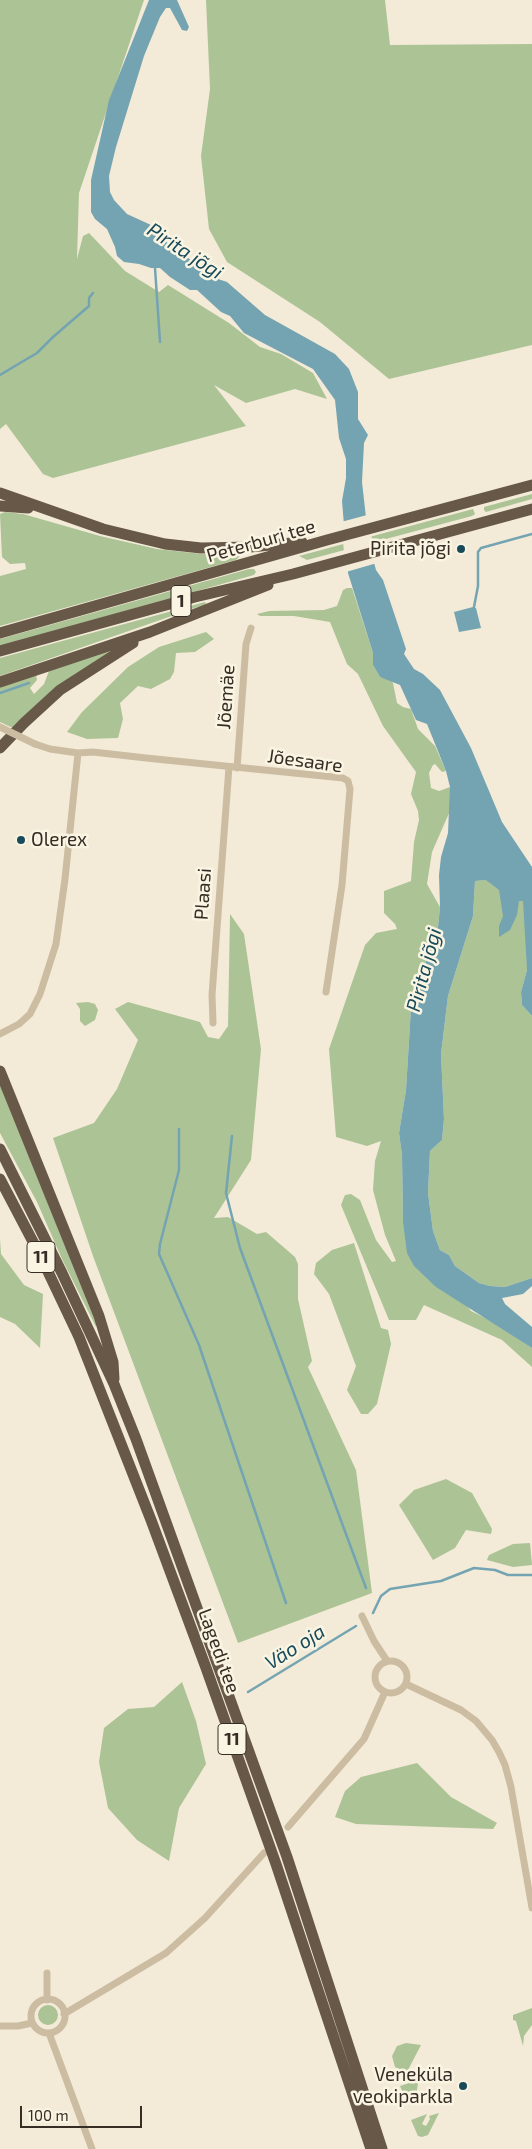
<!DOCTYPE html>
<html>
<head>
<meta charset="utf-8">
<style>
	body { margin:0 }
	#map { position:relative; width:532px; height:2149px; overflow:hidden; background:#f3ebd7; font-family:"Exo 2",sans-serif }
	canvas { display:block }
	.scale { position:absolute; left:20px; top:2106px; width:122px; height:22px; box-sizing:border-box; border:2px solid #362d25; border-top:0; padding-left:6px; font-size:15px; line-height:18px; white-space:nowrap; color:#362d25; -webkit-text-stroke:4px #faf4e3; paint-order:stroke }
</style>
</head>
<body>
<div id="map">
<canvas width="532" height="2149"></canvas>
<div class="scale">100 m</div>
</div>
<script>
const c = document.querySelector('canvas').getContext('2d');
c.lineJoin = 'round';
function fillPath(path, color) {
  c.fillStyle = color;
  c.fill(path, 'evenodd');
}
function poly(rows) {
  const path = new Path2D();
  for (const r of rows) {
    if (r.length === 3) {
      path.moveTo(r[0] + r[2], r[1]);
      path.arc(r[0], r[1], r[2], 0, 2 * Math.PI);
      continue;
    }
    path.moveTo(r[0], r[1]);
    for (let i = 2; i < r.length; i += 2) path.lineTo(r[i], r[i + 1]);
  }
  return path;
}
function trace(path, color, width, dash) {
  c.strokeStyle = color;
  c.lineWidth = width;
  c.lineCap = dash ? 'butt' : 'round';
  c.setLineDash(dash || []);
  c.stroke(path);
}
function label(font, color, halo, rows, align = 'center') {
  c.font = font + ' "Exo 2",sans-serif';
  c.lineWidth = 5;
  c.setLineDash([]);
  c.textBaseline = 'middle';
  c.strokeStyle = halo;
  c.fillStyle = color;
  for (const [text, x, y, turn = 0] of rows) {
    c.save();
    c.translate(x, y);
    c.rotate((+turn || 0) * Math.PI / 180);
    c.textAlign = isNaN(turn) ? turn : align;
    if (halo) c.strokeText(text, 0, 0);
    c.fillText(text, 0, 0);
    c.restore();
  }
}
fillPath(poly([
	[0,0,144,0,79,193,77,259,83,236,89,233,125,271,159,292,168,285,229,323,260,347,281,354,313,373,327,399,295,389,246,403,214,385,246,426,53,478,43,474,6,424,0,429],
	[206,0,385,0,390,45,532,44,532,345,389,379,320,322,227,262,209,229,201,156,210,89],
	[532,494,532,499,486,512,484,510,484,507],
	[473,509,475,514,472,516,307,560,299,556],
	[5,512,23,514,100,536,157,549,202,554,242,554,236,560,0,626,0,576,26,569,25,563,10,564,2,557,0,514],
	[249,569,254,569,256,572,254,575,0,646,0,639],
	[347,588,352,588,373,653,373,665,380,677,391,680,393,683,397,703,403,707,411,709,418,729,435,746,446,771,442,772,435,764,433,765,429,773,431,788,439,791,450,787,450,811,432,852,427,884,440,907,438,927,429,946,425,967,411,1008,406,1090,399,1133,402,1155,403,1222,471,1311,497,1324,532,1348,532,1367,502,1340,424,1305,416,1320,389,1320,341,1205,345,1195,351,1194,360,1200,376,1240,392,1262,396,1261,385,1235,373,1190,375,1161,381,1141,367,1146,336,1137,329,1049,365,945,376,933,397,929,395,924,384,913,384,891,411,881,414,842,419,820,418,811,411,794,416,772,383,726,358,674,347,664,330,622,294,616,260,616,257,614,269,611,324,610,337,606,343,590],
	[205,602,206,604,0,676,0,658],
	[206,632,214,639,195,652,176,653,174,672,170,679,151,689,138,686,120,703,123,719,118,738,87,739,67,732,82,712,128,667,159,647],
	[118,647,68,680,13,728,0,722,0,686,36,674,37,680,30,688,34,694,44,684,49,671],
	[526,876,527,970,521,992,522,1005,532,1016,532,1278,505,1287,490,1286,479,1283,455,1266,449,1255,440,1250,433,1231,428,1193,430,1151,442,1140,444,1119,441,1054,448,996,473,916,475,881],
	[230,914,244,934,261,1049,251,1160,214,1218,228,1217,257,1234,266,1232,295,1257,298,1264,298,1299,312,1361,308,1367,356,1470,372,1593,238,1643,93,1256,53,1138,94,1123,117,1089,138,1040,115,1009,128,1002,200,1022,208,1037,219,1039,228,1026],
	[88,1002,95,1004,98,1010,95,1020,85,1026,80,1021,80,1009,76,1003],
	[0,1084,96,1323,96,1327,62,1259,37,1202,0,1133],
	[0,1239,1,1254,24,1285,43,1294,40,1348,15,1324,0,1317],
	[354,1243,381,1328,388,1330,391,1344,377,1404,368,1414,361,1414,347,1390,356,1366,329,1294,314,1274,316,1263,332,1250],
	[446,1479,472,1493,492,1529,491,1534,466,1530,455,1548,433,1560,399,1505,414,1490],
	[530,1543,532,1565,513,1567,487,1560,489,1555,513,1544],
	[182,1682,196,1721,206,1764,179,1808,169,1861,137,1840,108,1808,99,1762,104,1728,128,1709,154,1707],
	[417,1763,451,1797,497,1823,493,1829,356,1824,335,1817,345,1791,361,1777],
	[48,2015,10],
	[532,2008,532,2025,524,2036,523,2046,516,2021,513,2020,513,2015],
	[406,2043,421,2045,408,2070,403,2071,395,2067,392,2056,397,2046],
	[415,2081,418,2083,416,2096,412,2102,407,2102,400,2086],
	[439,2113,428,2135,422,2137,418,2136,411,2120,427,2114,422,2124,426,2126,430,2119,429,2116]
]), '#acc396');
fillPath(poly([
	[149,0,177,0,189,27,187,31,182,30,170,8,166,8,160,17,144,56,116,147,109,176,110,192,114,200,127,214,151,225,164,240,215,278,227,282,265,315,335,354,349,369,358,392,358,419,368,435,364,443,362,482,369,544,376,570,383,580,406,649,404,654,414,669,423,674,440,690,471,748,502,822,532,867,532,1016,522,1005,521,992,527,970,523,901,519,901,517,915,510,930,499,937,499,926,503,916,499,890,486,880,475,881,473,916,448,996,441,1054,444,1119,442,1140,430,1151,428,1193,433,1231,440,1250,449,1255,455,1266,479,1283,490,1286,505,1287,532,1278,532,1286,523,1294,502,1298,505,1304,532,1327,532,1348,436,1287,414,1266,407,1253,403,1222,402,1155,399,1133,406,1090,411,1008,425,967,429,946,438,927,440,907,439,875,441,857,448,833,450,787,446,771,427,724,416,720,400,685,380,677,373,665,373,653,348,573,342,501,346,478,346,459,339,438,335,400,313,369,244,333,230,316,221,312,197,290,190,290,170,277,160,268,151,268,139,264,124,262,117,256,115,247,107,229,95,219,91,212,91,180,109,100],
	[473,607,476,608,481,628,459,632,454,612]
]), '#74a4b2');
fillPath(poly([
	[367,515,377,563,346,572,341,522]
]), '#f3ebd7');
trace(poly([
	[155,268,160,342],
	[0,375,37,353,53,337,89,306,89,298,93,293],
	[474,607,478,586,478,552,481,548,532,534],
	[0,693,29,683],
	[179,1129,179,1170,160,1244,159,1254,199,1345,286,1603],
	[232,1136,226,1193,240,1248,366,1588],
	[373,1613,381,1596,390,1589,441,1581,474,1568,495,1570,508,1575,532,1575],
	[248,1692,356,1626]
]), '#74a4b2', 2.5);
trace(poly([
	[35,744,50,749,78,753,93,752,146,758,343,778,348,781,350,789,342,885,326,992],
	[237,768,246,644,251,628],
	[213,1023,212,995,229,767],
	[0,1034,19,1024,30,1014,40,994,56,944,65,879,78,753],
	[362,1616,374,1641,387,1661],
	[391,1677,16],
	[406,1684,461,1710,476,1721,492,1740,499,1752,505,1765,511,1787,532,1908],
	[288,1827,364,1739,385,1692],
	[47,1973,47,2000],
	[48,2016,17],
	[64,2014,166,1953,205,1918,264,1853],
	[0,2026,18,2026,32,2023],
	[49,2033,92,2149]
]), '#ccbda2', 7);
trace(poly([
	[0,493,103,529,165,544,201,548,250,547,302,542],
	[0,506,28,508],
	[0,633,327,540,532,485],
	[0,651,195,597,293,574,532,509],
	[0,682,150,632,268,585],
	[0,748,24,723,60,690,133,643],
	[0,1071,99,1316,113,1362,114,1379],
	[0,1149,62,1273,114,1384,136,1439,287,1857,382,2149],
	[0,1179,41,1257,79,1337,151,1520,205,1665,276,1864,371,2149]
]), '#685848', 11);
trace(poly([
	[0,727,35,744]
]), '#ccbda2', 7);
for (const [x, y, r, color] of [
	[461,549,5,"#184a5a"],
	[21,840,5,"#184a5a"],
	[463,2086,5,"#184a5a"]
]) {
  const dot = new Path2D();
  dot.arc(x, y, r, 0, 2 * Math.PI);
  c.fillStyle = color;
  c.fill(dot);
  trace(dot, '#faf4e3', 2);
}
for (const [x, y, w] of [
	[181,601,20],
	[41,1257,28],
	[232,1739,28]
]) {
  const box = new Path2D();
  box.roundRect(x - w / 2, y - 15.5, w, 31, 4);
  c.fillStyle = '#faf4e3';
  c.fill(box);
  trace(box, '#362d25', 1);
}
label('bold 18px', '#362d25', null, [
	["1",181,601],
	["11",41,1257],
	["11",232,1739]
]);
label('19px', '#362d25', '#faf4e3', [
	["Peterburi tee",261,541,-16],
	["Jõemäe",226,697,-86],
	["Jõesaare",305,761,8],
	["Plaasi",203,894,-86],
	["Lagedi tee",219,1651,70]
]);
label('19px', '#362d25', '#faf4e3', [
	["Pirita jõgi",451,549],
	["Olerex",31,840,"left"],
	["Veneküla",453,2075],
	["veokiparkla",453,2097]
], 'right');
label('italic 20px', '#184a5a', '#faf4e3', [
	["Pirita jõgi",185,251,33],
	["Pirita jõgi",424,970,-75],
	["Väo oja",295,1647,-32]
]);
</script>
</body>
</html>
